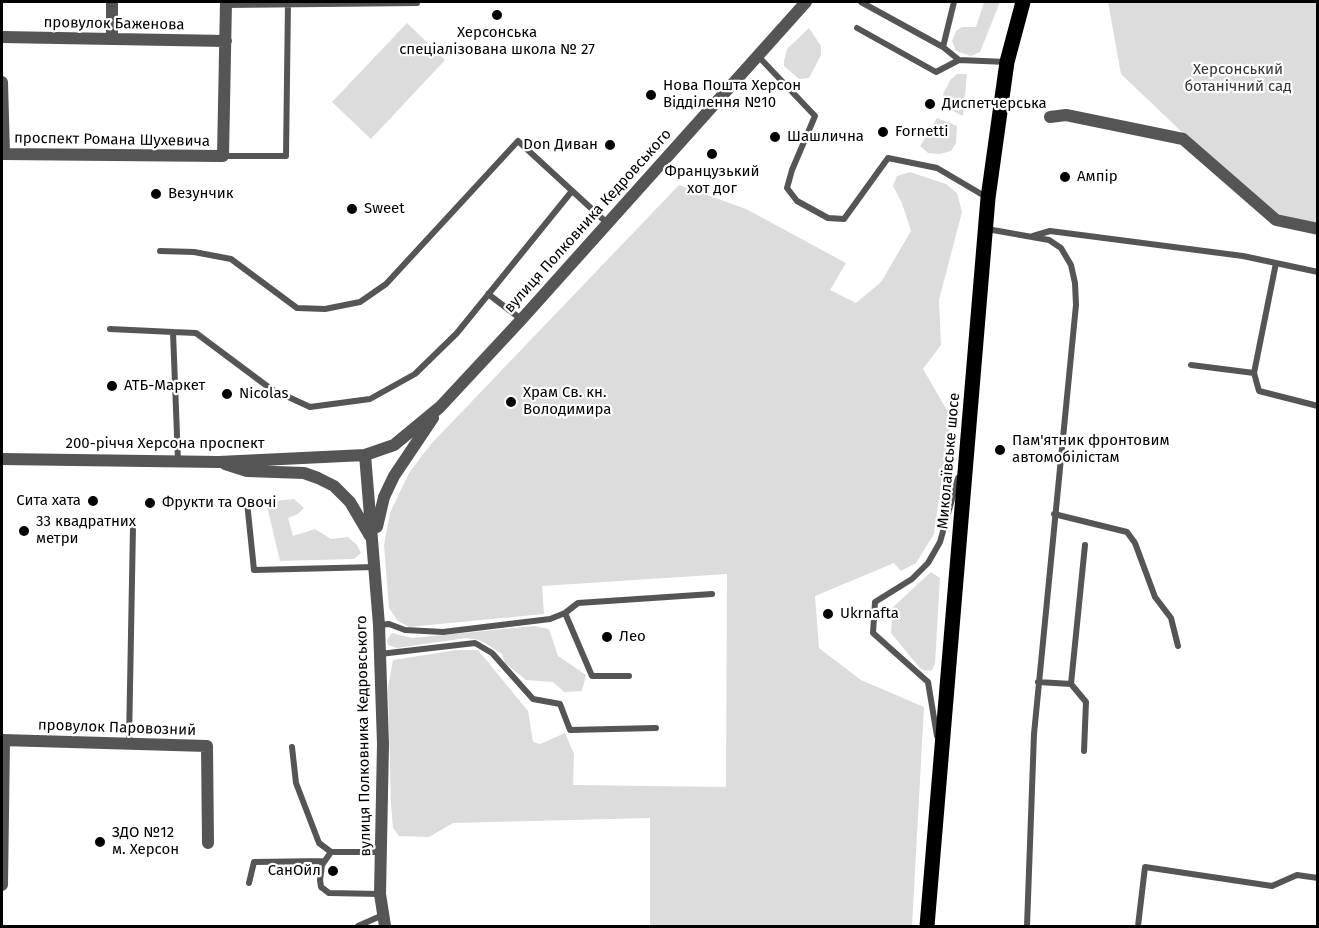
<!DOCTYPE html>
<html>
<head>
<meta charset="utf-8">
<style>
	body { margin:0 }
	#map { position:relative; width:1319px; height:928px; overflow:hidden; background:#fff; font-family:"Fira Sans",sans-serif }
	canvas { display:block }
	.frame { position:absolute; inset:0; border:3px solid #000; pointer-events:none }
</style>
</head>
<body>
<div id="map">
<canvas width="1319" height="928"></canvas>
<div class="frame"></div>
</div>
<script>
const c = document.querySelector('canvas').getContext('2d');
c.lineJoin = 'round';
function fillPath(path, color) {
  c.fillStyle = color;
  c.fill(path, 'evenodd');
}
function poly(rows) {
  const path = new Path2D();
  for (const r of rows) {
    path.moveTo(r[0], r[1]);
    for (let i = 2; i < r.length; i += 2) path.lineTo(r[i], r[i + 1]);
  }
  return path;
}
function trace(path, color, width, dash) {
  c.strokeStyle = color;
  c.lineWidth = width;
  c.lineCap = dash ? 'butt' : 'round';
  c.setLineDash(dash || []);
  c.stroke(path);
}
function label(font, color, halo, rows, align = 'center') {
  c.font = font + ' "Fira Sans",sans-serif';
  c.lineWidth = 4.5;
  c.setLineDash([]);
  c.textBaseline = 'middle';
  c.strokeStyle = halo;
  c.fillStyle = color;
  for (const [text, x, y, turn = 0] of rows) {
    c.save();
    c.translate(x, y);
    c.rotate((+turn || 0) * Math.PI / 180);
    c.textAlign = isNaN(turn) ? turn : align;
    if (halo) c.strokeText(text, 0, 0);
    c.fillText(text, 0, 0);
    c.restore();
  }
}
fillPath(poly([
	[984,2,1000,2,980,52,971,56,956,51,952,41,956,31,962,27,976,27],
	[1108,2,1317,2,1317,224,1277,216,1185,135,1121,74],
	[407,23,445,60,371,139,332,102],
	[809,28,821,46,821,55,809,78,799,79,784,66,784,61,787,49],
	[957,74,967,74,963,116,947,108,943,94,951,79],
	[937,118,957,126,956,143,951,151,940,154,928,153,920,146],
	[910,172,946,184,957,193,962,212,939,300,941,345,923,369,951,417,934,534,916,563,901,571,894,563,815,596,819,648,861,680,924,707,912,926,650,926,650,818,453,823,429,837,399,836,393,828,391,805,388,687,393,660,457,650,478,650,528,711,533,742,540,744,565,733,574,754,573,785,726,787,727,574,542,586,544,614,409,627,398,621,389,608,384,545,390,513,409,473,431,444,679,185,746,209,846,263,830,290,856,303,881,282,911,231,902,203,893,186,897,176],
	[294,499,304,508,298,514,288,518,293,536,315,529,331,539,348,537,357,545,361,553,354,559,280,561,266,502],
	[931,572,940,578,935,664,932,670,926,671,920,668,891,633,893,607],
	[534,626,549,629,558,656,586,675,582,691,564,692,553,682,526,680,505,663,502,654,480,640,466,638,397,648,388,645,387,640,392,633,412,638]
]), '#dcdcdc');
trace(poly([
	[861,2,943,47,959,60],
	[226,5,417,3],
	[857,28,936,72,959,60,1007,62],
	[943,47,954,2],
	[758,56,815,116,792,170,787,188,797,201,828,218,844,219,888,158,937,168,988,198],
	[224,156,286,156,288,2],
	[987,229,1049,240,1061,248,1071,265,1075,283,1076,305,1034,734,1027,926],
	[1033,236,1050,231,1243,256,1318,272],
	[160,251,194,252,231,259,297,308,325,309,360,302,386,284,518,141,606,222],
	[488,294,521,319],
	[110,329,173,332],
	[1191,365,1254,373,1276,263],
	[1254,373,1259,391,1318,406],
	[178,461,173,332,196,333,271,389,310,407,370,399,415,374,457,333,572,191],
	[247,502,254,570,375,567],
	[1054,514,1127,532,1135,543,1155,597,1171,618,1178,646],
	[565,613,592,676,629,676],
	[379,625,389,624,405,630,443,632,550,619,565,613,578,603,712,594],
	[380,654,475,643,492,653,533,699,560,704,570,730,656,728],
	[1038,682,1071,684,1085,545],
	[1071,684,1086,702,1084,751],
	[937,736,928,682,873,633,875,602,912,579,928,563,940,542,958,478],
	[129,742,133,526],
	[292,747,296,783,319,843,331,852],
	[249,883,254,862,324,861],
	[380,894,329,893,321,887,320,880,322,865,331,852,381,852],
	[358,926,383,915],
	[1138,926,1145,867,1272,886,1297,875,1318,878]
]), '#555', 6);
trace(poly([
	[112,2,112,39],
	[2,37,226,41],
	[2,82,4,154],
	[1050,117,1066,115,1183,139,1276,220,1318,229],
	[2,154,223,156,226,2],
	[2,740,207,746,208,843],
	[2,885,4,740]
]), '#555', 12);
trace(poly([
	[365,455,379,625,383,744,380,894,385,926],
	[2,459,219,462,365,455,394,445,440,407,521,320,806,2],
	[225,464,247,471,304,473,318,478,334,486,350,502,370,536],
	[377,527,384,497,394,476,433,418]
]), '#555', 12);
trace(poly([
	[927,926,988,198,1007,62,1023,2]
]), '#000', 15);
for (const [x, y, r, color] of [
	[497,15,6,"#000"],
	[651,95,6,"#000"],
	[930,104,6,"#000"],
	[883,132,6,"#000"],
	[775,137,6,"#000"],
	[610,145,6,"#000"],
	[712,154,6,"#000"],
	[1065,177,6,"#000"],
	[156,194,6,"#000"],
	[352,209,6,"#000"],
	[112,386,6,"#000"],
	[227,394,6,"#000"],
	[511,402,6,"#000"],
	[1000,450,6,"#000"],
	[93,501,6,"#000"],
	[150,503,6,"#000"],
	[24,531,6,"#000"],
	[828,614,6,"#000"],
	[607,637,6,"#000"],
	[100,842,6,"#000"],
	[333,871,6,"#000"]
]) {
  const dot = new Path2D();
  dot.arc(x, y, r, 0, 2 * Math.PI);
  c.fillStyle = color;
  c.fill(dot);
  trace(dot, '#fff', 2);
}
label('15px', '#000', '#fff', [
	["провулок Баженова",114,24,1],
	["проспект Романа Шухевича",112,140,1],
	["вулиця Полковника Кедровського",588,221,-48],
	["200-річчя Херсона проспект",165,444],
	["Миколаївське шосе",949,461,-85],
	["провулок Паровозний",117,728,2],
	["вулиця Полковника Кедровського",364,736,-91]
]);
label('15px', '#000', '#fff', [
	["Херсонська",497,33,"center"],
	["спеціалізована школа № 27",497,50,"center"],
	["Нова Пошта Херсон",663,86],
	["Відділення №10",663,103],
	["Диспетчерська",942,104],
	["Fornetti",895,132],
	["Шашлична",787,137],
	["Don Диван",598,145,"right"],
	["Французький",712,172,"center"],
	["хот дог",712,189,"center"],
	["Ампір",1077,177],
	["Везунчик",168,194],
	["Sweet",364,209],
	["АТБ-Маркет",124,386],
	["Храм Св. кн.",523,393],
	["Володимира",523,410],
	["Nicolas",239,394],
	["Пам'ятник фронтовим",1012,441],
	["автомобілістам",1012,458],
	["Сита хата",81,501,"right"],
	["Фрукти та Овочі",162,503],
	["33 квадратних",36,522],
	["метри",36,539],
	["Ukrnafta",840,614],
	["Лео",619,637],
	["ЗДО №12",112,833],
	["м. Херсон",112,850],
	["СанОйл",321,871,"right"]
], 'left');
label('15px', '#333', '#fff', [
	["Херсонський",1238,70],
	["ботанічний сад",1238,87]
]);
</script>
</body>
</html>
